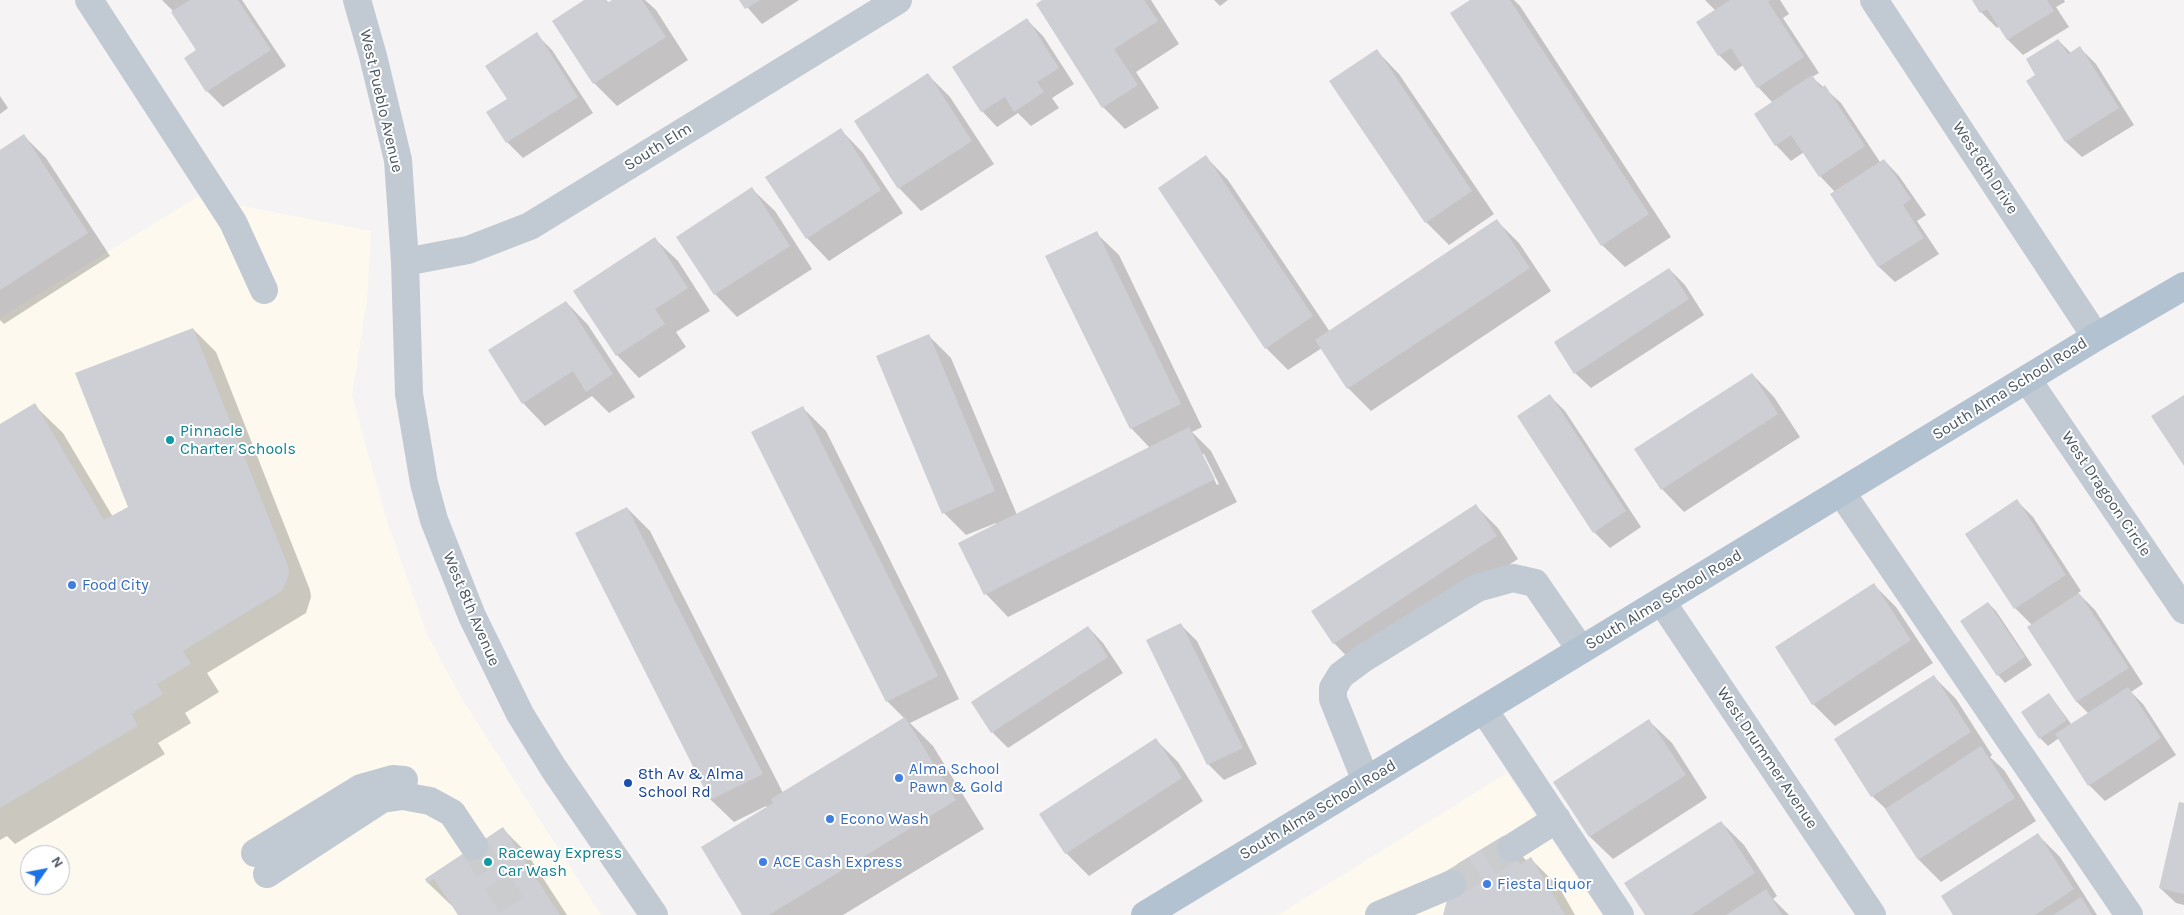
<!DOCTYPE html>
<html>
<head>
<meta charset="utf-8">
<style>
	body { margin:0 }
	#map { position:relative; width:2184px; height:915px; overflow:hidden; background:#f5f3f3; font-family:Karla,sans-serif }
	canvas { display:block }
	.north { position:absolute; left:20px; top:845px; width:50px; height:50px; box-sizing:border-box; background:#fff; border:1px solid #b7bbc0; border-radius:50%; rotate:57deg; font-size:14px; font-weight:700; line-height:20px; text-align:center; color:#4a5661 }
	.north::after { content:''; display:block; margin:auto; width:18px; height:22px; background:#1a73e8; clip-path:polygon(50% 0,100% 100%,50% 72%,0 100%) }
</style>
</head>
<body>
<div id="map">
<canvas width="2184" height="915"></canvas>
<div class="north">N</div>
</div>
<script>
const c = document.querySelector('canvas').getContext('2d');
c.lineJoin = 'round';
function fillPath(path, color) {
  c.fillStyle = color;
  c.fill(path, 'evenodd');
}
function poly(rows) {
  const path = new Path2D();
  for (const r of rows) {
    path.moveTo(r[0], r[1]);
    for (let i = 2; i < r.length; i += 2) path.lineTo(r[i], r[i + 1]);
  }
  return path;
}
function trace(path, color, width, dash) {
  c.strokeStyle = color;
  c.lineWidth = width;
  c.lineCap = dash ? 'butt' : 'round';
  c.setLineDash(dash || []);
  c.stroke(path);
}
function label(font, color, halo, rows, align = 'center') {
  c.font = font + ' Karla,sans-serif';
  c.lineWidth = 4;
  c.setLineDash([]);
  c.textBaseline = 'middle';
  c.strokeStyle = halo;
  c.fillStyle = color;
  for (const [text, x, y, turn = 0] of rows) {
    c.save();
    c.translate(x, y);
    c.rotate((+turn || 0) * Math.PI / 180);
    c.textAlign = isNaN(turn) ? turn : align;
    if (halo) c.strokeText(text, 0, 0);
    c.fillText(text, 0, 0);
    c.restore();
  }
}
fillPath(poly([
	[197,197,371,231,367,300,352,395,385,515,427,634,462,699,601,915,0,915,0,318],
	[30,855,60,855,60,885,30,885],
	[1507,773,1602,915,1278,915]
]), '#fdf9ef');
fillPath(poly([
	[162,0,242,0,286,66,223,107,207,91,186,58,198,50,174,12],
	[586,0,606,0,609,3,614,0,645,0,656,10,688,60,617,106,594,83],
	[741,0,799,0,762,24],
	[1045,0,1151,0,1179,44,1136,72,1159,108,1125,129,1103,107],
	[1214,0,1228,0,1220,6],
	[1472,0,1514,0,1520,6,1671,237,1625,267,1602,245],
	[1705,0,1780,0,1789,14,1783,18,1819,73,1812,77,1841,103,1880,162,1884,160,1899,176,1926,215,1917,221,1939,254,1895,282,1879,267,1831,194,1835,192,1820,176,1804,152,1791,161,1776,145,1773,103,1758,87,1743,65,1735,71,1719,55,1716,11],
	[1974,0,2064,0,2065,2,2056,7,2069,27,2023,55,2008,40,1999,26,1997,28,1981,12],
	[1027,20,1043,36,1074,84,1052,98,1059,108,1031,126,1018,113,997,127,982,111],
	[536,34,552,50,593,113,523,158,507,142,488,113,509,100],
	[2058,40,2071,53,2080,48,2096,64,2134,125,2082,157,2066,142,2028,81,2037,75],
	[1377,51,1399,74,1494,214,1449,245,1426,222,1331,82],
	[928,75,950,97,994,164,921,211,899,188],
	[0,96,8,108,0,114],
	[841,130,863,153,903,213,829,261,807,238],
	[24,136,46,158,110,256,4,324,0,320,0,151],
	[1206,157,1228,180,1330,332,1497,221,1519,243,1551,291,1371,411,1348,388,1322,348,1288,370,1266,348],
	[752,189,775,211,812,269,737,317,715,294],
	[1096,233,1119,255,1202,427,1192,432,1211,451,1237,502,1008,617,986,594,960,543,996,525,996,523,966,535,944,513,928,335,951,358,1017,515,1150,448,1131,428],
	[1201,454,1204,454,1219,484,1217,485],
	[655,239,678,261,710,311,676,332,686,347,639,378,617,355],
	[1669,269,1685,285,1704,315,1591,388,1575,373],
	[566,302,588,325,635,397,609,413,592,396,545,426,523,403],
	[193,329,216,352,310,590,311,597,306,613,207,673,219,692,185,713,191,723,158,743,165,754,15,844,7,836,0,840,0,426,34,405,63,433,113,517,130,508],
	[1752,374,1774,397,1800,437,1684,512,1662,489],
	[1550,396,1565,411,1641,527,1610,548,1594,532],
	[803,408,826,431,959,699,910,723,933,746,984,829,843,915,744,915,767,808,766,806,734,822,711,800,577,534,627,508,650,531,783,793,904,718,887,701],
	[2017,501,2033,517,2081,591,2078,593,2095,610,2143,684,2131,692,2143,704,2176,755,2105,801,2089,785,2059,738,2048,746,2040,738,2049,694,2072,725,2089,714,2077,702,2029,627,2032,625,2015,608],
	[1475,505,1498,528,1518,559,1356,666,1334,643],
	[1874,585,1896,607,1933,663,1835,726,1813,704],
	[1988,603,1996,611,2032,665,2005,683,1998,675],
	[1181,625,1197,641,1257,764,1224,780,1208,764],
	[1088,627,1103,643,1123,673,1008,748,992,732],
	[1933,676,1956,699,1992,755,1990,757,2004,770,2036,821,1941,882,1919,860,1887,810,1872,796],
	[1649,721,1672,743,1707,798,1613,859,1590,837,1555,782],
	[1156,740,1178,762,1203,801,1089,876,1066,853,1041,814],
	[2184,804,2184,905,2176,903,2160,888],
	[1721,822,1744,845,1777,896,1773,899,1789,915,1646,915],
	[503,829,526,852,567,915,459,915,452,904,451,905,428,883,426,879],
	[2038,835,2060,857,2097,915,1955,915],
	[1503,837,1527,861,1531,859,1559,887,1575,915,1444,915]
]), '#0003');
fillPath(poly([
	[190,0,238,0,271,50,206,92,184,58,196,50,171,12],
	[584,0,605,0,607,3,612,0,642,0,666,37,593,84,552,21],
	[739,0,760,0,745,9],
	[1042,0,1144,0,1158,21,1114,49,1138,85,1102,108,1036,4],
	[1470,0,1510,0,1649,214,1601,246,1450,13],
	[1730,0,1771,0,1768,2,1804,57,1757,88,1731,48,1718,56,1696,22],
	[1972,0,2047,0,2054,11,2007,40,1987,9,1980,13],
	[1027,18,1059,68,1037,82,1044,92,1014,112,1005,97,981,112,952,67],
	[537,32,578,97,506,143,486,112,507,99,485,66],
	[2058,39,2068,54,2080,46,2119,108,2065,142,2026,81,2035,75,2026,59],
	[1377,49,1472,191,1425,223,1329,81],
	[928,73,972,141,898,189,854,121],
	[1812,75,1821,88,1825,85,1865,146,1819,177,1791,135,1775,146,1754,114],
	[841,128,881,190,806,239,765,177],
	[24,134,88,233,0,290,0,150],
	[1206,155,1313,316,1265,349,1158,188],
	[1884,159,1911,199,1903,205,1924,238,1878,267,1830,194],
	[752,187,790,246,714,295,676,237],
	[1497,219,1530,268,1347,389,1315,340],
	[1097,231,1181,404,1130,429,1045,256],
	[655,237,688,288,655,309,665,324,616,356,573,291],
	[1669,268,1689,299,1574,374,1554,342],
	[566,301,613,374,586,392,573,371,522,404,488,350],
	[193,328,288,566,289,574,283,590,183,651,191,664,157,684,163,694,131,714,138,726,0,808,0,424,35,403,104,520,128,507,75,373],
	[929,334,995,491,942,514,876,356],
	[1752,373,1778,414,1661,490,1634,449],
	[1550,394,1626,511,1593,533,1517,416],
	[2184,395,2184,466,2151,416],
	[803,406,938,676,886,702,751,432],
	[1189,427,1215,479,984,595,958,543],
	[2017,499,2066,575,2014,609,1965,534],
	[1476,504,1497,536,1333,644,1311,611],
	[627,507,763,774,710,800,575,533],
	[1874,583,1911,640,1812,705,1775,647],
	[2079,593,2129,668,2076,702,2027,627],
	[1988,602,2025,657,1997,676,1960,621],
	[1181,623,1243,748,1207,765,1146,640],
	[1088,626,1108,657,991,733,971,702],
	[1934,675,1971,732,1871,797,1834,739],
	[2128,687,2161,738,2088,786,2055,734],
	[2049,693,2067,720,2039,739,2021,712],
	[905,717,956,800,769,915,742,915,701,847,773,803,771,799],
	[1649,719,1686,775,1589,837,1553,782],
	[1156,738,1182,778,1065,854,1039,814],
	[1981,746,2015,798,1918,860,1885,809],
	[2179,802,2184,803,2184,894,2159,888],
	[1721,821,1755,873,1691,915,1645,915,1624,883],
	[503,827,560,915,458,915,434,879,427,883,425,879],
	[2038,833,2074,889,2035,915,1953,915,1941,896],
	[1503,836,1520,864,1531,857,1565,915,1443,915,1457,864],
	[1766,889,1782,915,1726,915],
	[2081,897,2092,915,2053,915]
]), '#cdcfd5');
trace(poly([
	[474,846,518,915],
	[1452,884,1511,848]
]), '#caccce', 28, [28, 14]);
trace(poly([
	[89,0,233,222,264,290],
	[357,0,373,56,398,160,405,262,409,394,424,483,434,520,472,616,520,714,554,769,654,915],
	[1874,0,2096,337],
	[405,262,468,250,530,226,898,0],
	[2027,379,2184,610],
	[1841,492,2129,915],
	[1662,602,1872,915],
	[1484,710,1620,915],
	[1366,781,1333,699,1333,688,1341,675,1364,658,1477,588,1513,578,1535,583,1581,650],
	[1511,848,1557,819],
	[255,853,361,788,393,779,404,780],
	[267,874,382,799,403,796,430,801,452,813,474,846],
	[1379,915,1452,884]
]), '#c1cad2', 28);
trace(poly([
	[1145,915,2096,337,2184,286]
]), '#b3c2d1', 28);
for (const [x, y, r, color] of [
	[170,440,5,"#0f9aa8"],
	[72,585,5,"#3f7fe0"],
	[899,778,5,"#3f7fe0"],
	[628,783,5,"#1a4fb4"],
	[830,819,5,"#3f7fe0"],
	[488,862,5,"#0f9aa8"],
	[763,862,5,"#3f7fe0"],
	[1487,884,5,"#3f7fe0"]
]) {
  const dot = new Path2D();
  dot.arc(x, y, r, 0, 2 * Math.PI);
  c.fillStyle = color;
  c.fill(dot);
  trace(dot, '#fff', 2);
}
label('16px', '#4a5661', '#fff', [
	["West Pueblo Avenue",381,101,77],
	["South Elm",658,147,-32],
	["West 6th Drive",1985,168,57],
	["South Alma School Road",2010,389,-32],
	["West Dragoon Circle",2106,494,56],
	["South Alma School Road",1664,600,-31],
	["West 8th Avenue",471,609,67],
	["West Drummer Avenue",1767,758,56],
	["South Alma School Road",1318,810,-31]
]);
label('16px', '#0d838f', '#fff', [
	["Pinnacle",180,431],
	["Charter Schools",180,449],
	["Raceway Express",498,853],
	["Car Wash",498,871]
], 'left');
label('16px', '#366cbe', '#fff', [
	["Food City",82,585],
	["Alma School",909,769],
	["Pawn & Gold",909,787],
	["Econo Wash",840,819],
	["ACE Cash Express",773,862],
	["Fiesta Liquor",1497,884]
], 'left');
label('16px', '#164399', '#fff', [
	["8th Av & Alma",638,774],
	["School Rd",638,792]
], 'left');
</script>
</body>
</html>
